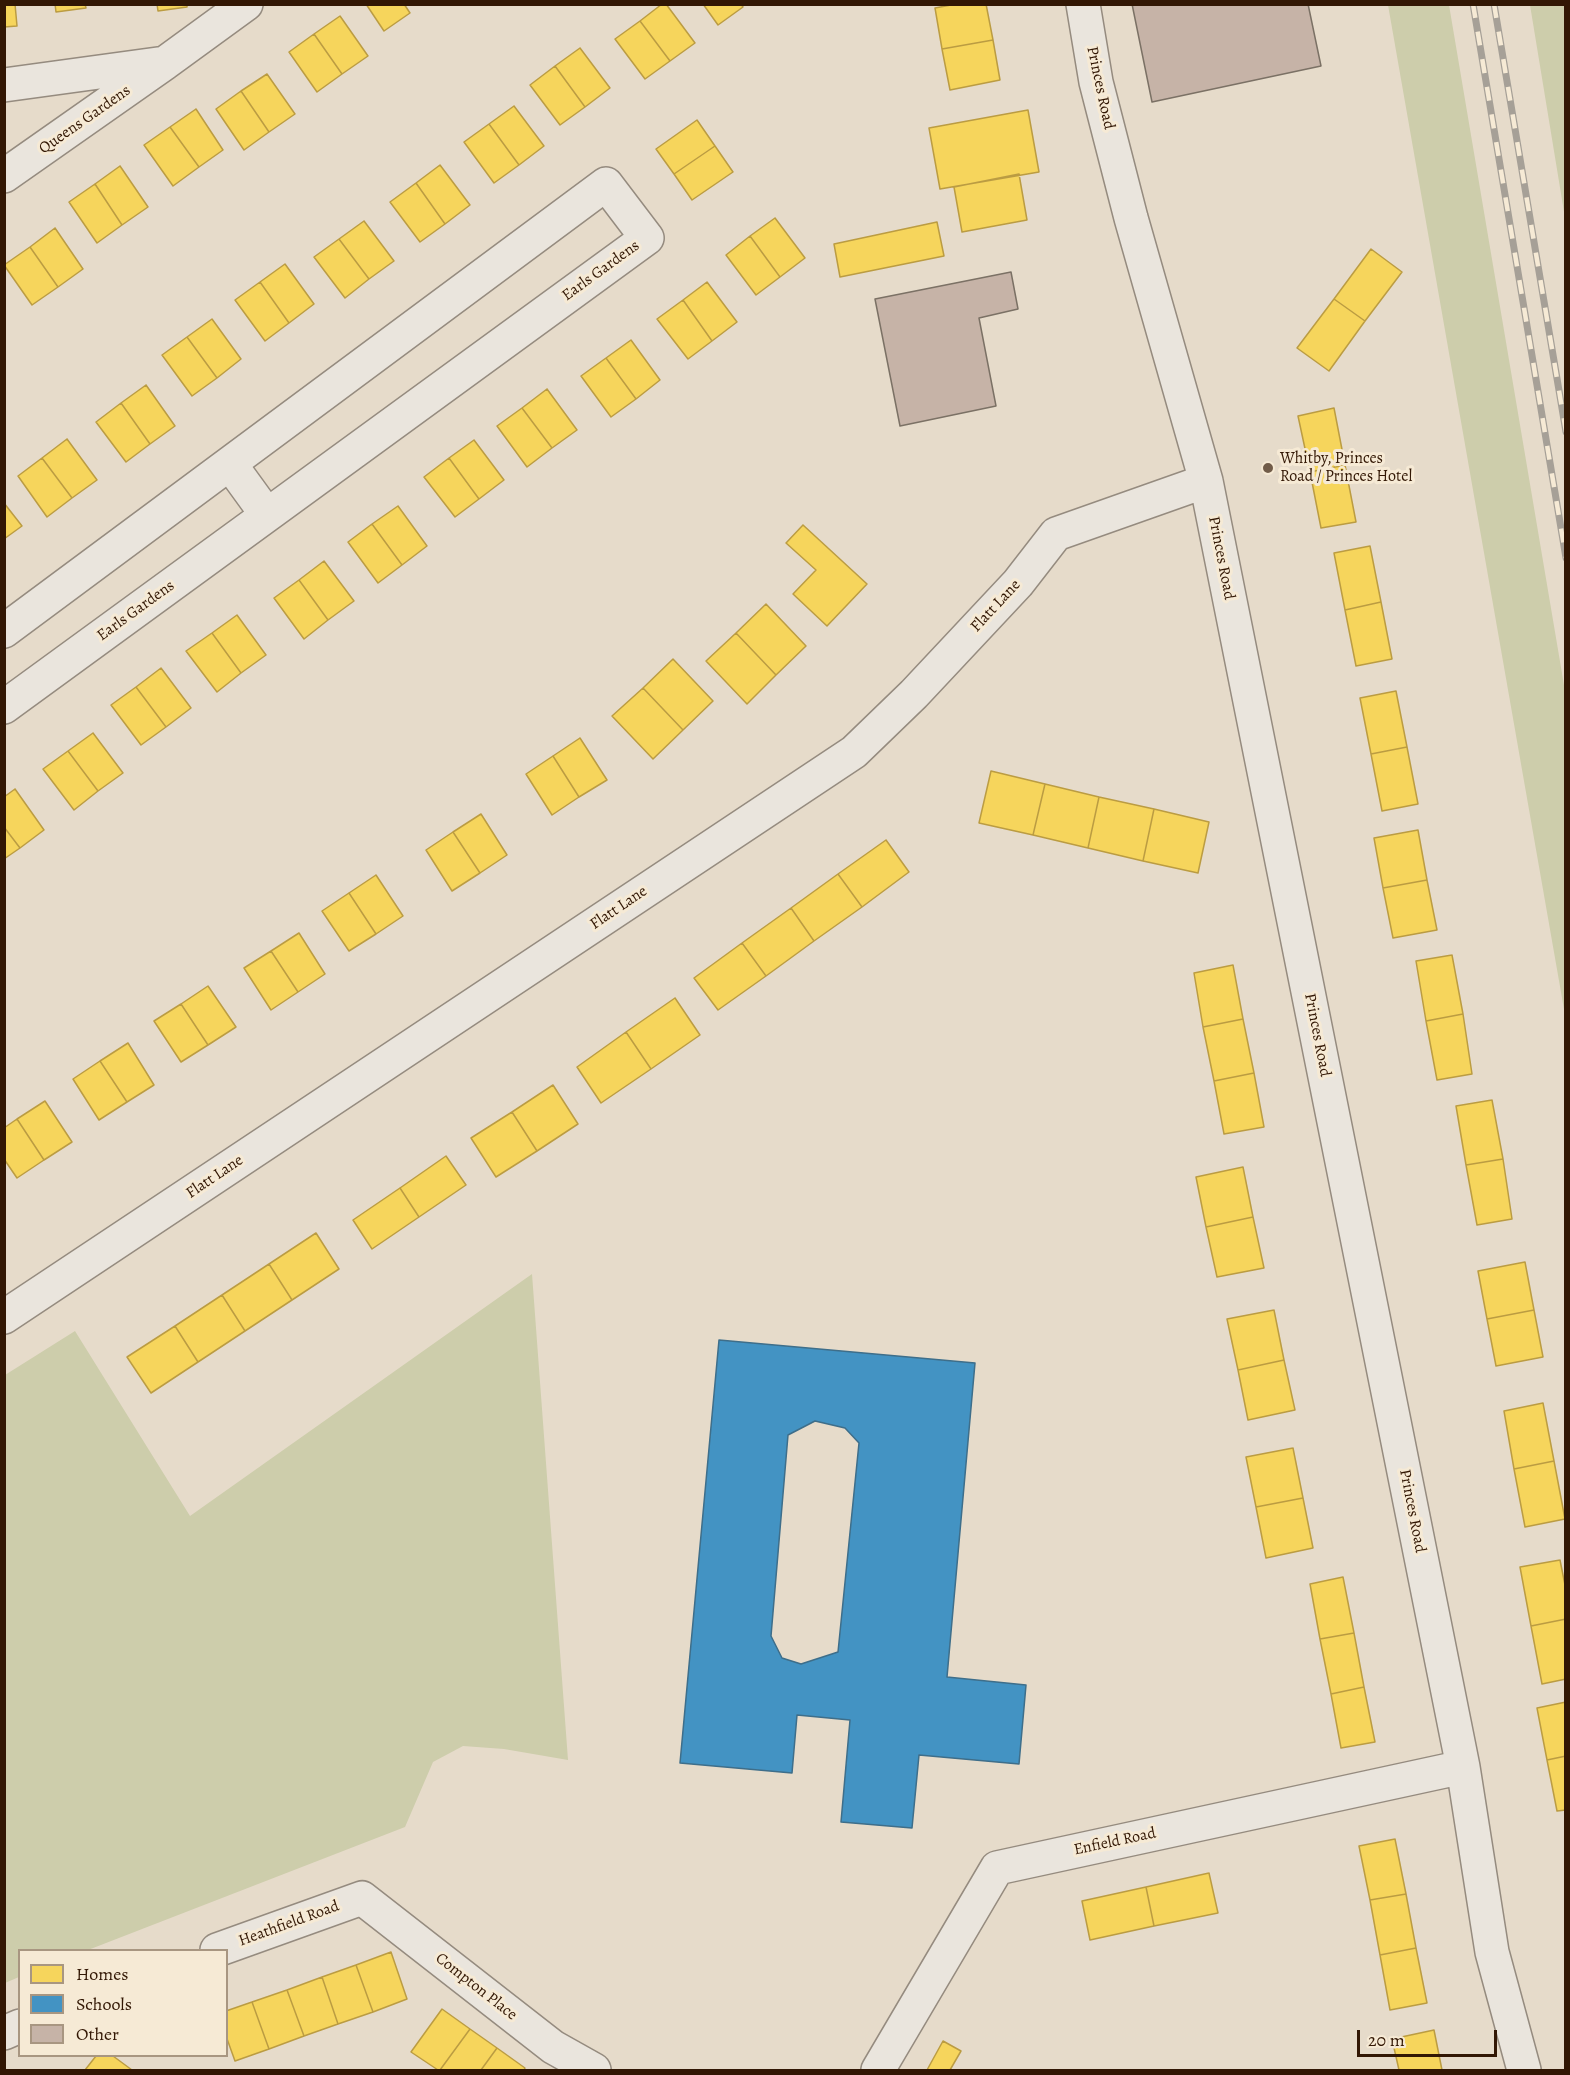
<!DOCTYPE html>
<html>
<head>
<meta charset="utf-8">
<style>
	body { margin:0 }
	#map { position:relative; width:1570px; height:2075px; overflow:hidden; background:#e6dbca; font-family:Alegreya,serif }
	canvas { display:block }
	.frame { position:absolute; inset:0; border:6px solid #321704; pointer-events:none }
	.legend { position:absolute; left:18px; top:1949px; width:210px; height:108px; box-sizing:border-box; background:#f6ead5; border:2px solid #a89681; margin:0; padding:8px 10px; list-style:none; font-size:18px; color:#321704 }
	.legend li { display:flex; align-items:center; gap:12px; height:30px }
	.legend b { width:30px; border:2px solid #a89681 }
	.scale { position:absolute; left:1357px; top:2030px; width:140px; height:27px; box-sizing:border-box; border:3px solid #321704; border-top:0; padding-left:8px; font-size:18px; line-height:21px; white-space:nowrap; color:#321704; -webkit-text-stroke:4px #f6ead5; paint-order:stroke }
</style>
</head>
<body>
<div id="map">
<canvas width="1570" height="2075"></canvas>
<div class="frame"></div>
<ul class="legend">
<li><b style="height:16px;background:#f6d55c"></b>Homes</li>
<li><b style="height:16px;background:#4393c3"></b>Schools</li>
<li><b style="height:16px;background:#c6b3a7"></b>Other</li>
</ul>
<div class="scale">20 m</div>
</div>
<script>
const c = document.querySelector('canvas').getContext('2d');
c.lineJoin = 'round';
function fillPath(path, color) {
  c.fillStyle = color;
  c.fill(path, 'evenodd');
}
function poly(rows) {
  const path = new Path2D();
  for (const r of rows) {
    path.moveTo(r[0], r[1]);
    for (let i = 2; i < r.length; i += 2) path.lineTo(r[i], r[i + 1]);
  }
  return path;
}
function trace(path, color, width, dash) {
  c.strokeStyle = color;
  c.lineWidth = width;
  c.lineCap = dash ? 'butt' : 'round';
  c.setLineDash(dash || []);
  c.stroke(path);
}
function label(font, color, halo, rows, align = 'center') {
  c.font = font + ' Alegreya,serif';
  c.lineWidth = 6;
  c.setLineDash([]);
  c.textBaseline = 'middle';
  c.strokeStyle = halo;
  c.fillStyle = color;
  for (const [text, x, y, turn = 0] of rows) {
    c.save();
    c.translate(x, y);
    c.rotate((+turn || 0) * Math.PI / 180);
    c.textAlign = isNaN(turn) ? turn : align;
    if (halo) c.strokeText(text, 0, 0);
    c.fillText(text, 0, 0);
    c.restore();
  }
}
fillPath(poly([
	[1388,5,1449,5,1565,691,1565,1015],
	[1530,5,1565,5,1565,218],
	[532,1274,568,1760,504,1749,463,1746,433,1762,405,1827,88,1950,20,1950,19,1977,5,1983,5,1375,75,1331,190,1516]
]), '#cdcdab');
const homes = poly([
	[4,4,15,4,17,26,4,27,4,4],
	[55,4,85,4,86,8,56,12,55,4],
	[157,4,187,4,187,7,158,11,157,4],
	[366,4,404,4,410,13,384,31,366,4],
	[662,4,666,4,695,43,670,61,640,21,662,4],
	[703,4,741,4,743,7,718,25,703,4],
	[956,4,986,4,993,40,942,49,935,8,956,4],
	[340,16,368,56,342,74,314,34,340,16],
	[640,21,670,61,645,79,615,39,640,21],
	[314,34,342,74,317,92,289,52,314,34],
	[993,40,1000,80,950,90,942,49,993,40],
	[580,48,610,88,585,107,555,66,580,48],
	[555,66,585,107,560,125,530,85,555,66],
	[267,74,295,114,269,132,241,91,267,74],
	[241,91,269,132,244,150,216,109,241,91],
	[514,106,544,146,519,165,489,124,514,106],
	[196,109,223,150,199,167,170,127,196,109],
	[1028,110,1039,172,940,189,929,128,1028,110],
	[697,120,715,146,674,174,656,149,697,120],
	[489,124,519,165,494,183,464,142,489,124],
	[170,127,199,167,173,186,144,145,170,127],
	[715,146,733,172,692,200,674,174,715,146],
	[440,165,470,205,445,224,416,183,440,165],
	[120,166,148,207,122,225,95,184,120,166],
	[1019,174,1027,220,962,232,954,187,1019,174],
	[416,183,445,224,420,242,390,202,416,183],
	[95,184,122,225,97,243,69,202,95,184],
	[775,218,805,258,780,277,750,236,775,218],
	[364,221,394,261,369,279,339,239,364,221],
	[937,222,944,256,840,277,834,244,937,222],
	[55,228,83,269,58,287,30,247,55,228],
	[750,236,780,277,756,295,726,255,750,236],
	[339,239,369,279,345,298,314,257,339,239],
	[30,247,58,287,32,305,4,265,30,247],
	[1371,249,1402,272,1365,321,1334,299,1371,249],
	[285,264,314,304,289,323,260,282,285,264],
	[260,282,289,323,265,341,235,300,260,282],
	[707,282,737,322,712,341,683,300,707,282],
	[1334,299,1365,321,1329,371,1297,348,1334,299],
	[683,300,712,341,688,359,657,319,683,300],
	[212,319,241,359,217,378,187,337,212,319],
	[187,337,217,378,192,396,162,355,187,337],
	[631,340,660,380,636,399,606,358,631,340],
	[606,358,636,399,611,417,581,376,606,358],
	[146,385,175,426,150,444,121,403,146,385],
	[547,389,577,430,552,448,522,408,547,389],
	[121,403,150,444,126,462,96,422,121,403],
	[522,408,552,448,527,467,497,426,522,408],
	[1334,408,1345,465,1310,472,1298,416,1334,408],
	[67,439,97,480,72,498,42,458,67,439],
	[474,440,504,480,479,499,449,458,474,440],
	[42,458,72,498,47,517,18,476,42,458],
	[449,458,479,499,455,517,424,477,449,458],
	[1345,465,1356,522,1321,528,1310,472,1345,465],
	[4,503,22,526,4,539,4,503],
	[398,506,427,546,402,565,372,524,398,506],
	[372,524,402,565,378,583,348,542,372,524],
	[803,525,867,584,827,626,793,594,816,570,786,543,803,525],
	[1370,546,1381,602,1345,610,1334,553,1370,546],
	[324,561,354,601,328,620,299,580,324,561],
	[299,580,328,620,304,639,274,598,299,580],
	[1381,602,1392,659,1356,666,1345,610,1381,602],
	[766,604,806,646,776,675,736,633,766,604],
	[237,615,266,655,241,673,212,633,237,615],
	[212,633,241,673,217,692,186,651,212,633],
	[736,633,776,675,747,704,706,661,736,633],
	[673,659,713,701,683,730,643,688,673,659],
	[161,668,191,708,166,727,136,687,161,668],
	[136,687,166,727,141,745,111,705,136,687],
	[643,688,683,730,653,759,612,716,643,688],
	[1396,691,1407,747,1371,754,1360,698,1396,691],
	[93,733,123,773,98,791,68,751,93,733],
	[580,738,607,780,579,797,553,756,580,738],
	[1407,747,1418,804,1382,811,1371,754,1407,747],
	[68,751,98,791,74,810,43,769,68,751],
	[553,756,579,797,552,815,526,774,553,756],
	[991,771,1045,784,1033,835,979,823,991,771],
	[1045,784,1099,797,1088,848,1033,835,1045,784],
	[15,789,44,830,20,848,4,827,4,797,15,789],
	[1099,797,1154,809,1143,861,1088,848,1099,797],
	[1154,809,1209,822,1198,873,1143,861,1154,809],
	[481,814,507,855,480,873,453,832,481,814],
	[4,827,20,848,4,859,4,827],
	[1418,830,1427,880,1383,888,1374,838,1418,830],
	[453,832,480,873,452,891,426,850,453,832],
	[886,840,909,872,862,907,838,874,886,840],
	[838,874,862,907,814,941,791,908,838,874],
	[376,875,403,916,376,934,349,893,376,875],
	[1427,880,1437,930,1393,938,1383,888,1427,880],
	[349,893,376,934,349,951,322,911,349,893],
	[791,908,814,941,766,976,742,943,791,908],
	[299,933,325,974,298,992,271,951,299,933],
	[742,943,766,976,718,1010,694,978,742,943],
	[271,951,298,992,271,1010,244,968,271,951],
	[1452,955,1463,1014,1426,1021,1416,961,1452,955],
	[1233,965,1243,1019,1203,1027,1194,973,1233,965],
	[208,986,236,1027,208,1045,181,1004,208,986],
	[675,998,700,1035,651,1069,626,1032,675,998],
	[181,1004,208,1045,181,1062,154,1021,181,1004],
	[1463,1014,1472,1074,1437,1080,1426,1021,1463,1014],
	[1243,1019,1254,1073,1214,1081,1203,1027,1243,1019],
	[626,1032,651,1069,601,1103,577,1067,626,1032],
	[128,1043,154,1085,127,1102,100,1061,128,1043],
	[100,1061,127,1102,99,1120,73,1079,100,1061],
	[1254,1073,1264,1127,1224,1134,1214,1081,1254,1073],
	[553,1085,578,1124,537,1151,512,1112,553,1085],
	[1492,1100,1503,1159,1466,1165,1456,1106,1492,1100],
	[45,1101,72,1142,44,1160,17,1119,45,1101],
	[512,1112,537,1151,496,1177,471,1138,512,1112],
	[17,1119,44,1160,17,1178,4,1159,4,1128,17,1119],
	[446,1156,466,1185,419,1217,400,1188,446,1156],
	[1503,1159,1512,1219,1477,1225,1466,1165,1503,1159],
	[1243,1167,1253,1217,1206,1227,1196,1177,1243,1167],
	[400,1188,419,1217,372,1249,353,1220,400,1188],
	[1253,1217,1264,1268,1217,1277,1206,1227,1253,1217],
	[316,1233,339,1269,292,1300,269,1264,316,1233],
	[1525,1262,1534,1310,1487,1319,1478,1271,1525,1262],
	[269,1264,292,1300,245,1331,222,1295,269,1264],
	[222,1295,245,1331,198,1362,175,1326,222,1295],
	[1274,1310,1284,1360,1238,1370,1227,1319,1274,1310],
	[1534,1310,1543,1357,1496,1366,1487,1319,1534,1310],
	[175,1326,198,1362,151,1393,127,1357,175,1326],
	[1284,1360,1295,1410,1248,1420,1238,1370,1284,1360],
	[1543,1403,1554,1461,1514,1469,1504,1411,1543,1403],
	[1293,1448,1303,1498,1256,1507,1246,1457,1293,1448],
	[1554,1461,1565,1519,1525,1527,1514,1469,1554,1461],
	[1303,1498,1313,1548,1266,1558,1256,1507,1303,1498],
	[1560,1560,1566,1590,1566,1619,1531,1626,1520,1567,1560,1560],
	[1343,1577,1354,1633,1320,1639,1310,1584,1343,1577],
	[1566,1619,1566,1679,1542,1684,1531,1626,1566,1619],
	[1354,1633,1364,1687,1331,1694,1320,1639,1354,1633],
	[1364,1687,1375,1742,1341,1748,1331,1694,1364,1687],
	[1566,1702,1566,1756,1547,1760,1537,1708,1566,1702],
	[1566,1756,1566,1810,1557,1811,1547,1760,1566,1756],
	[1395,1839,1406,1894,1370,1900,1359,1846,1395,1839],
	[1209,1873,1218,1913,1154,1926,1146,1887,1209,1873],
	[1146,1887,1154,1926,1090,1940,1082,1901,1146,1887],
	[1406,1894,1416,1948,1380,1955,1370,1900,1406,1894],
	[1416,1948,1427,2003,1390,2010,1380,1955,1416,1948],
	[391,1952,407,1999,373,2012,356,1965,391,1952],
	[356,1965,373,2012,338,2024,322,1977,356,1965],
	[322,1977,338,2024,304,2036,287,1990,322,1977],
	[287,1990,304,2036,269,2049,252,2002,287,1990],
	[252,2002,269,2049,235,2061,226,2036,226,2011,252,2002],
	[442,2009,470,2029,440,2070,438,2070,411,2052,442,2009],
	[470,2029,497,2048,481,2070,440,2070,470,2029],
	[1434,2030,1442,2070,1399,2070,1392,2039,1434,2030],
	[943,2041,961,2051,950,2070,927,2070,943,2041],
	[497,2048,525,2068,524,2070,481,2070,497,2048],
	[96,2056,113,2056,132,2070,85,2070,96,2056]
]);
fillPath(homes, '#f6d55c');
trace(homes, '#bb9c42', 1.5);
const schools = poly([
	[719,1340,975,1363,947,1677,1026,1685,1019,1764,919,1755,912,1828,841,1822,850,1720,797,1715,792,1773,680,1763,719,1340],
	[815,1421,845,1428,859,1443,838,1652,801,1664,782,1658,771,1636,788,1435,815,1421]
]);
fillPath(schools, '#4393c3');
trace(schools, '#3e6e8a', 1.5);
const building = poly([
	[1132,4,1308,4,1321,66,1152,102,1132,4],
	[1011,272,1018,309,979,318,996,406,900,426,875,299,1011,272]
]);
fillPath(building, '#c6b3a7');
trace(building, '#7b7165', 1.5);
const minor = poly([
	[1083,4,1096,82,1131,218,1206,481,1463,1767,1492,1952,1524,2070],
	[165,63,246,4],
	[4,85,165,63,4,176],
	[230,464,267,515],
	[4,631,606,184,647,238,4,707],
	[4,1317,854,752,914,694,1018,583,1056,534,1206,481],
	[217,1950,362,1898,553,2047,594,2070],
	[4,2033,20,2026],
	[878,2070,997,1868,1463,1767]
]);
trace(minor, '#958b7f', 36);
trace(minor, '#eae5dd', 33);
const rail = poly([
	[1473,4,1566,558],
	[1494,4,1566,432]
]);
trace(rail, '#a6a097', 7);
trace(rail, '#f6ead5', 4.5, [14]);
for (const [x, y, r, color] of [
	[1268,468,6,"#715c49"]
]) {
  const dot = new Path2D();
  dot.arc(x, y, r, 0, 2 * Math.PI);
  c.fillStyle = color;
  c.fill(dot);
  trace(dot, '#f6ead5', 2);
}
label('16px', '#321704', '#f6ead5', [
	["Princes Road",1100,88,78],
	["Queens Gardens",85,120,-35],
	["Earls Gardens",601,271,-36],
	["Princes Road",1221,558,79],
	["Flatt Lane",996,606,-47],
	["Earls Gardens",136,611,-36],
	["Flatt Lane",619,908,-34],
	["Princes Road",1317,1035,79],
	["Flatt Lane",215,1177,-34],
	["Princes Road",1412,1511,79],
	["Enfield Road",1115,1842,-12],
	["Heathfield Road",289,1924,-20],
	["Compton Place",476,1987,38]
]);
label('16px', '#321704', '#f6ead5', [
	["Whitby, Princes",1280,459],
	["Road / Princes Hotel",1280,477]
], 'left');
</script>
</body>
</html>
